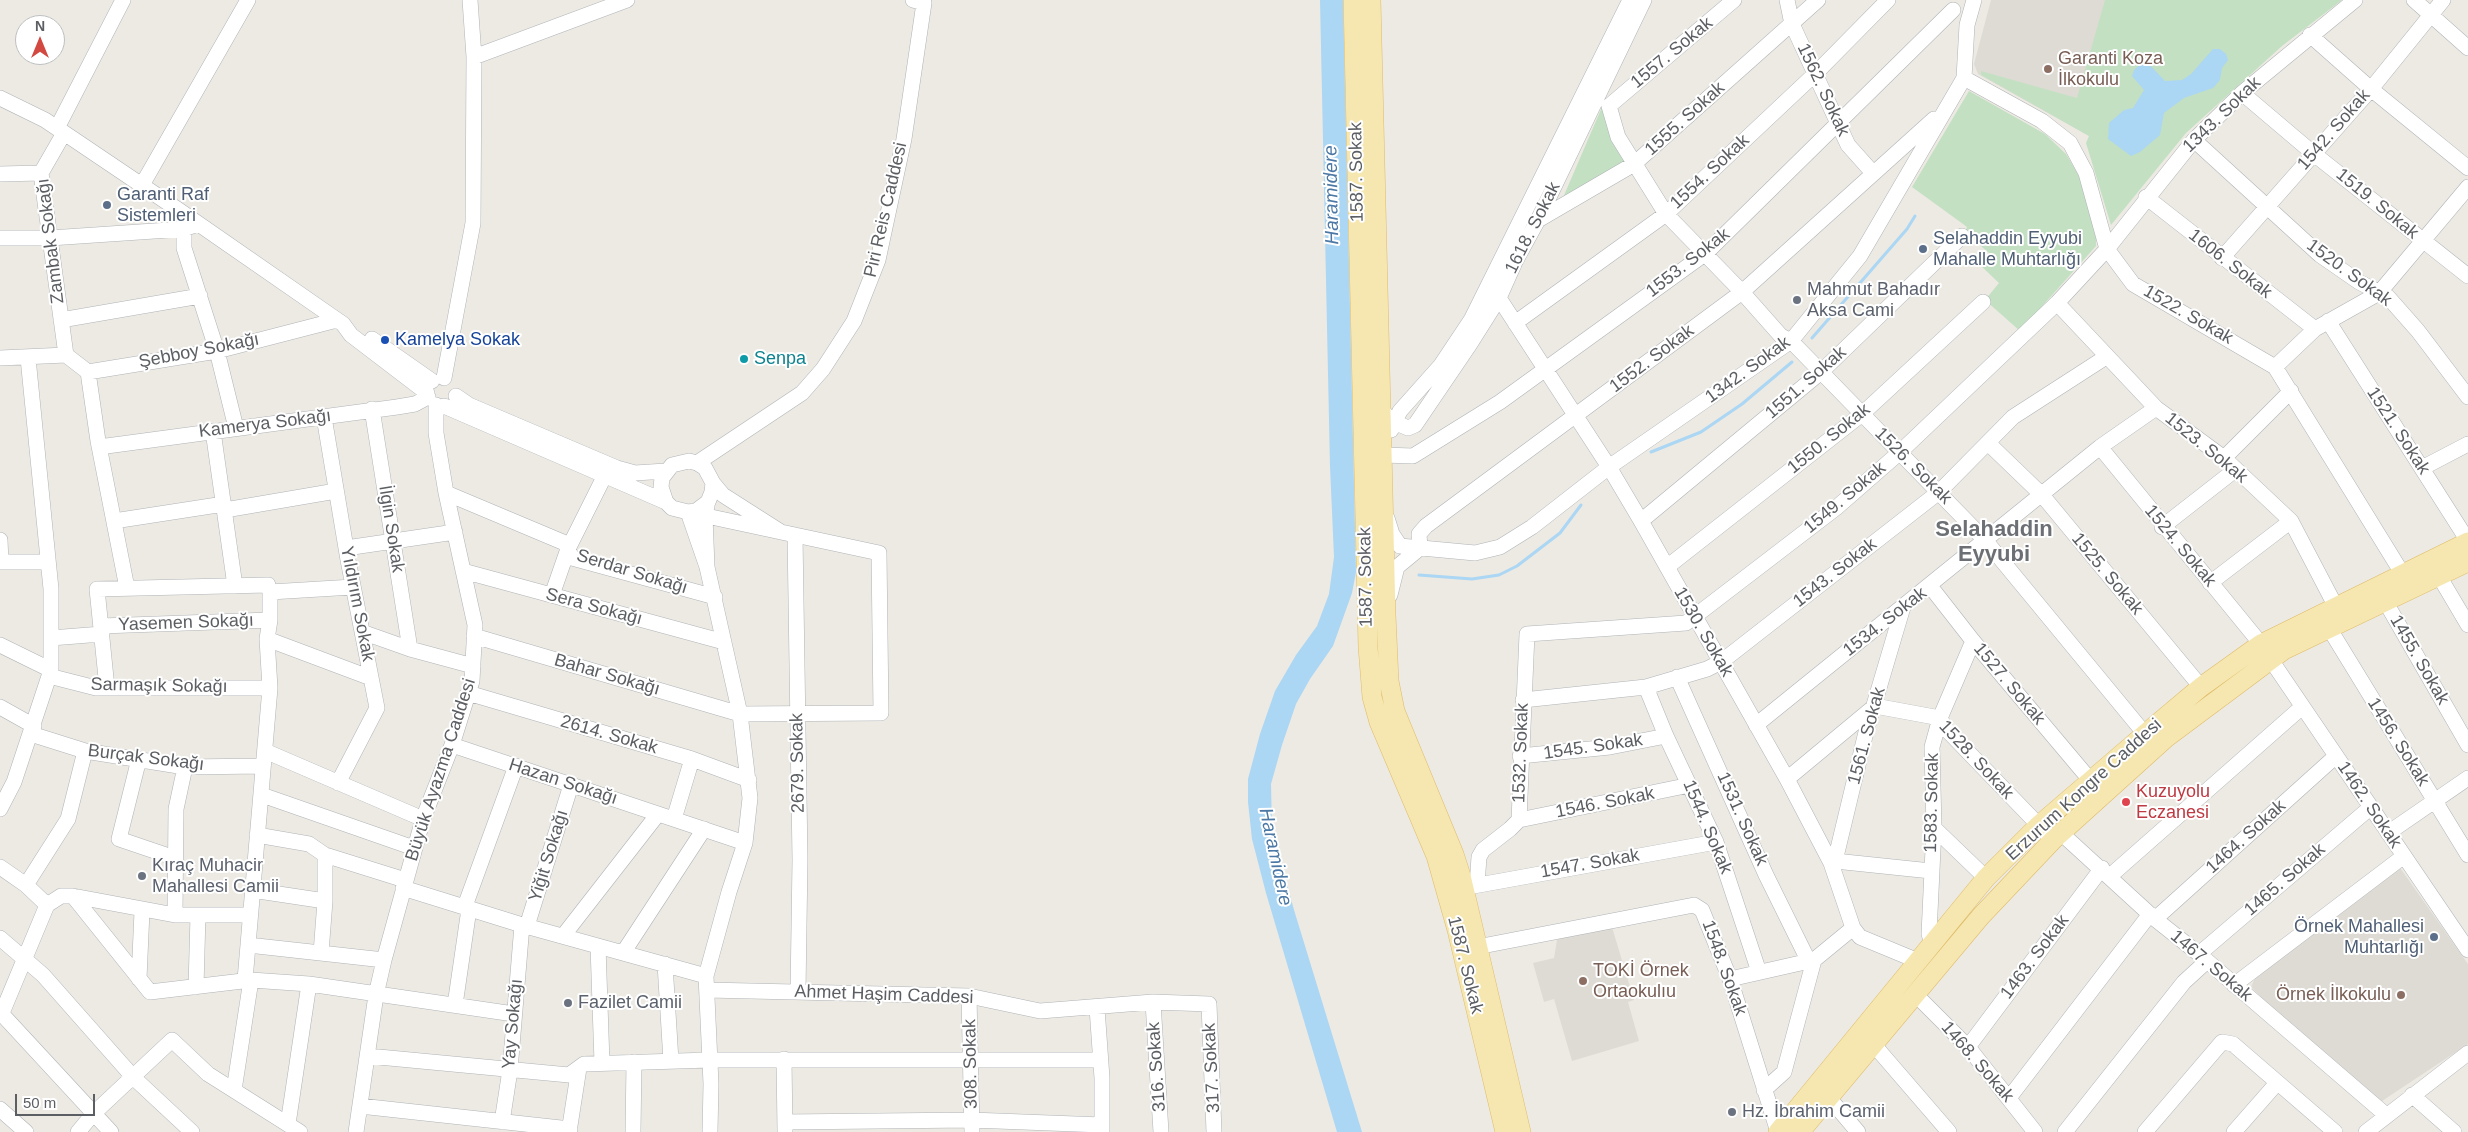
<!DOCTYPE html>
<html>
<head>
<meta charset="utf-8">
<style>
	body { margin:0 }
	#map { position:relative; width:2468px; height:1132px; overflow:hidden; background:#eceae3; font-family:Arial,sans-serif }
	canvas { display:block }
	.north { position:absolute; left:15px; top:15px; width:50px; height:50px; box-sizing:border-box; background:#fff; border:1px solid #bdbfc0; border-radius:50%; rotate:0deg; font-size:14px; font-weight:700; line-height:20px; text-align:center; color:#5b5e62 }
	.north::after { content:''; display:block; margin:auto; width:18px; height:22px; background:#d34941; clip-path:polygon(50% 0,100% 100%,50% 72%,0 100%) }
	.scale { position:absolute; left:15px; top:1094px; width:80px; height:22px; box-sizing:border-box; border:2px solid #5b5e62; border-top:0; padding-left:6px; font-size:15px; line-height:18px; white-space:nowrap; color:#5b5e62; -webkit-text-stroke:4px #fff; paint-order:stroke }
</style>
</head>
<body>
<div id="map">
<canvas width="2468" height="1132"></canvas>
<div class="north">N</div>
<div class="scale">50 m</div>
</div>
<script>
const c = document.querySelector('canvas').getContext('2d');
c.lineJoin = 'round';
function fillPath(path, color) {
  c.fillStyle = color;
  c.fill(path, 'evenodd');
}
function poly(rows) {
  const path = new Path2D();
  for (const r of rows) {
    path.moveTo(r[0], r[1]);
    for (let i = 2; i < r.length; i += 2) path.lineTo(r[i], r[i + 1]);
  }
  return path;
}
function trace(path, color, width, dash) {
  c.strokeStyle = color;
  c.lineWidth = width;
  c.lineCap = dash ? 'butt' : 'round';
  c.setLineDash(dash || []);
  c.stroke(path);
}
function label(font, color, halo, rows, align = 'center') {
  c.font = font + ' Arial,sans-serif';
  c.lineWidth = 4;
  c.setLineDash([]);
  c.textBaseline = 'middle';
  c.strokeStyle = halo;
  c.fillStyle = color;
  for (const [text, x, y, turn = 0] of rows) {
    c.save();
    c.translate(x, y);
    c.rotate((+turn || 0) * Math.PI / 180);
    c.textAlign = isNaN(turn) ? turn : align;
    if (halo) c.strokeText(text, 0, 0);
    c.fillText(text, 0, 0);
    c.restore();
  }
}
fillPath(poly([
	[1991,0,2153,0,2089,136,1978,74,1974,64],
	[2398,865,2468,964,2468,1044,2379,1103,2290,1026,2251,987,2261,965],
	[1611,924,1634,1000,1628,1002,1639,1041,1572,1061,1554,999,1544,1002,1533,963,1554,958,1557,940,1563,935]
]), '#dedbd4');
fillPath(poly([
	[2105,0,2342,0,2282,46,2186,133,2111,225,2086,143,2089,136,1981,75,1981,71,2077,98],
	[1969,91,2045,134,2066,154,2079,176,2096,235,2096,246,2020,331,1985,300,1999,283,1979,264,1989,253,1965,232,1967,227,1963,224,1912,187],
	[1605,100,1627,161,1562,200]
]), '#c3e1c2');
fillPath(poly([
	[1320,0,1343,0,1356,572,1352,593,1333,646,1310,679,1296,704,1282,745,1271,784,1272,829,1294,910,1362,1132,1337,1132,1266,893,1252,839,1248,802,1248,779,1260,734,1275,691,1296,655,1317,626,1329,594,1334,557,1330,466],
	[2213,49,2220,49,2226,54,2228,60,2222,68,2220,80,2213,88,2184,98,2164,113,2160,135,2140,152,2131,156,2108,139,2109,123,2124,110,2133,108,2144,90,2132,76,2134,70,2145,60,2165,81,2182,80,2191,74]
]), '#abd6f4');
trace(poly([
	[1812,338,1907,229,1915,216],
	[1651,452,1701,432,1742,404,1792,362],
	[1419,575,1472,579,1499,575,1517,566,1560,533,1581,505]
]), '#abd6f4', 3);
const minor = poly([
	[1734,0,1609,106,1618,137,1666,214,1742,292,1781,336,1791,341,1985,540,2145,734],
	[1787,0,1792,24,1848,145,1873,173],
	[2414,0,2468,48],
	[2310,35,2371,89,2468,168],
	[474,57,627,0],
	[1964,78,2042,121,2070,143,2086,173,2107,249,2133,284,2275,367,2402,573],
	[2242,93,2314,154,2468,276],
	[0,98,45,120,180,211,343,324,351,335,427,393],
	[57,128,123,0],
	[64,133,41,173,66,355],
	[2194,140,2320,255,2359,282,2388,297,2418,331,2468,397],
	[0,174,41,173],
	[142,185,248,0],
	[2146,197,2315,329],
	[1538,220,1634,164,1818,0],
	[198,224,184,229,184,248,217,351,236,428],
	[0,238,50,238,184,229],
	[2222,258,2371,89,2443,0],
	[1487,290,1499,298,1609,467,1641,521,1787,779,1831,863,1853,928,1860,937,1918,961],
	[2057,303,2156,408,2224,458,2291,521,2336,607],
	[61,320,200,296],
	[2328,321,2468,541],
	[1515,323,1666,214,1816,73,1888,0],
	[372,339,432,381],
	[66,355,88,372,217,351,337,320],
	[0,358,66,355],
	[2275,367,2315,329,2379,293,2468,187],
	[88,372,98,441,127,588],
	[444,378,473,223,474,57,470,0],
	[456,396,469,405,617,468,635,473,666,471],
	[444,406,666,502],
	[372,409,410,649],
	[1373,409,1383,412,1394,422,1408,428,1415,425,1470,344,1499,298,1515,262,1538,220,1644,0],
	[324,417,348,560,377,708,338,783],
	[1391,430,1400,411,1441,365,1471,320,1630,0],
	[213,431,235,586],
	[1988,443,2042,495,2201,687],
	[99,447,397,407,415,404,428,397],
	[2100,447,2261,644],
	[1383,455,1413,456,1500,402,1706,253,1953,10],
	[2224,458,2291,391],
	[697,463,802,393,823,369,854,321,878,260,904,139,924,3,913,0],
	[2422,468,2468,444],
	[446,493,565,543,572,558,715,597],
	[225,510,336,491],
	[688,512,781,532,723,495,713,483,705,468,697,463,689,461,672,465,662,478,661,487,666,502,672,508,688,512,696,511,708,502,712,492,713,483],
	[688,512,707,567,705,516,707,506],
	[1387,518,1392,534,1400,546,1475,553,1500,547,1532,527,1609,467,1791,341,1860,256,1964,78,1967,25,1974,0],
	[114,521,224,504],
	[1641,521,1821,372,1962,236],
	[2162,527,2235,470],
	[795,535,800,860,798,992],
	[0,540,1,562],
	[346,548,455,532],
	[1420,548,1419,534,1426,526,1742,292,1934,119],
	[0,562,48,562],
	[707,567,740,714,750,798,745,843,729,892,706,976,711,1084,710,1132],
	[1667,567,1862,414,1983,302],
	[463,571,724,642],
	[2439,576,2468,625],
	[2210,583,2291,521],
	[1930,586,1973,641,2091,781],
	[270,592,353,587],
	[552,595,568,549,605,475],
	[1390,595,1397,567,1420,548],
	[2385,601,2468,745],
	[101,626,270,620],
	[2329,628,2468,855],
	[362,632,410,649,473,666],
	[474,636,740,714,881,713,879,553,781,532],
	[51,638,102,634],
	[267,639,371,678],
	[0,645,51,670],
	[2271,660,2468,950],
	[49,676,96,688,270,688],
	[1677,677,1766,875,1808,960],
	[1646,687,1666,736,1716,842,1759,972],
	[107,688,97,589,268,585,270,592,270,620,267,639,270,688,245,980],
	[468,693,692,759,749,780],
	[1523,700,1646,687,1707,669,1721,662,1939,492,2013,417,2106,357],
	[0,707,34,726],
	[1756,725,2100,447,2156,408],
	[31,734,85,751,185,767,263,766],
	[452,745,745,843],
	[265,751,423,819],
	[1520,756,1610,747,1666,736],
	[139,759,119,839,175,858],
	[1787,779,1875,706,1940,718,1946,729,2053,840],
	[262,795,414,848],
	[0,809,14,782,51,670,51,589,28,358],
	[674,819,692,759],
	[1519,820,1690,785],
	[1934,828,1986,878],
	[2061,833,2155,919,2199,954,2386,1115],
	[2388,833,2468,778],
	[257,835,309,844,325,855,405,880],
	[1835,861,1931,871],
	[1831,863,1835,861,1866,732,1903,607],
	[0,867,26,885,47,905,2,1013],
	[2110,876,2302,707],
	[26,885,68,819,85,751],
	[1477,885,1479,857,1483,850,1510,829,1519,820,1527,634,1686,623,1836,508,1899,453,2057,303,2107,249,2194,140,2242,93,2355,0],
	[1468,887,1716,842],
	[403,888,522,925,706,976],
	[252,890,325,901],
	[47,905,61,896,73,896],
	[465,906,516,766],
	[175,915,176,809,185,767],
	[250,915,175,915,73,896,150,992,251,980,309,984,514,1014],
	[2155,919,2336,756],
	[527,926,571,785],
	[563,936,658,814],
	[0,938,43,975,134,1078,192,1132],
	[1932,942,1929,934,1934,828,1932,747,1940,718,1973,641],
	[248,945,384,960],
	[598,946,602,1063],
	[1477,947,1694,905,1702,910,1730,979,1778,1132],
	[321,953,325,901,325,855],
	[623,953,704,829],
	[2199,954,2371,807],
	[665,964,671,1061],
	[139,979,142,911],
	[1730,979,1814,960,1853,928],
	[2234,985,2404,856],
	[196,987,198,915],
	[707,990,969,996,1040,1011,1153,1002,1209,1004,1214,1132],
	[1915,994,1968,1047,2035,1132],
	[969,996,972,1132],
	[1153,1002,1161,1132],
	[455,1005,469,909],
	[1097,1008,1102,1078,1102,1132],
	[0,1012,111,1132],
	[1874,1045,1949,1132],
	[1968,1047,2102,868],
	[368,1056,569,1075,584,1064,710,1060,1100,1060],
	[784,1059,785,1131],
	[234,1090,251,980],
	[1764,1090,1784,1072,1814,960],
	[2412,1095,2454,1132],
	[2009,1098,2150,914],
	[1830,1099,1858,1132],
	[360,1106,570,1129],
	[0,1109,26,1132],
	[502,1122,510,1070,522,925],
	[785,1122,971,1120,1102,1125],
	[288,1124,309,984],
	[78,1132,93,1114,172,1040,208,1074,300,1132],
	[356,1132,376,995,384,960,423,819,452,745,472,681,475,625,446,493,436,433,436,405],
	[569,1132,579,1068],
	[633,1132,634,1062],
	[2065,1132,2184,982,2207,961],
	[2145,1132,2222,1042,2233,1044,2335,1132],
	[2234,1132,2277,1083],
	[2366,1132,2468,1053]
]);
const major = poly([
	[1353,0,1368,647,1372,697,1379,722,1436,856,1457,930,1505,1132],
	[1371,0,1386,615,1389,681,1395,711,1454,854,1461,876,1521,1132],
	[1778,1132,1986,878,2038,826,2145,734,2201,687,2261,644,2468,542],
	[1800,1132,1981,916,2053,840,2166,738,2284,650,2468,562]
]);
trace(minor, '#b0b3b7', 16);
trace(major, '#e0bb68', 20);
trace(minor, '#fff', 15);
trace(major, '#f5e7af', 19);
for (const [x, y, r, color] of [
	[2048,69,5,"#8d6e63"],
	[107,205,5,"#5c6f8a"],
	[1923,249,5,"#5c6f8a"],
	[1797,300,5,"#6b7280"],
	[385,340,5,"#1a4fb4"],
	[744,359,5,"#0f9aa8"],
	[2126,802,5,"#e0444e"],
	[142,876,5,"#6b7280"],
	[2434,937,5,"#5c6f8a"],
	[1583,981,5,"#8d6e63"],
	[2401,995,5,"#8d6e63"],
	[568,1003,5,"#6b7280"],
	[1732,1112,5,"#6b7280"]
]) {
  const dot = new Path2D();
  dot.arc(x, y, r, 0, 2 * Math.PI);
  c.fillStyle = color;
  c.fill(dot);
  trace(dot, '#fff', 2);
}
label('18px', '#5b5e62', '#fff', [
	["1557. Sokak",1672,53,-40],
	["1562. Sokak",1823,90,65],
	["1343. Sokak",2222,115,-44],
	["1555. Sokak",1685,119,-42],
	["1542. Sokak",2334,130,-49],
	["1587. Sokak",1357,172,-91],
	["1554. Sokak",1710,172,-43],
	["1519. Sokak",2377,204,39],
	["Piri Reis Caddesi",886,210,-77],
	["1618. Sokak",1533,228,-63],
	["Zambak Sokağı",51,241,-97],
	["1553. Sokak",1688,263,-38],
	["1606. Sokak",2230,264,38],
	["1520. Sokak",2349,273,36],
	["1522. Sokak",2188,315,30],
	["Şebboy Sokağı",199,351,-11],
	["1552. Sokak",1652,359,-37],
	["1342. Sokak",1748,370,-36],
	["1551. Sokak",1806,383,-41],
	["Kamerya Sokağı",265,424,-7],
	["1521. Sokak",2398,431,57],
	["1550. Sokak",1829,439,-39],
	["1523. Sokak",2206,448,39],
	["1526. Sokak",1913,466,45],
	["1549. Sokak",1845,498,-40],
	["İlgin Sokak",391,529,81],
	["1524. Sokak",2180,546,50],
	["Serdar Sokağı",632,572,17],
	["1543. Sokak",1835,573,-38],
	["1525. Sokak",2107,574,50],
	["1587. Sokak",1366,577,-91],
	["Yıldırım Sokak",357,604,79],
	["Sera Sokağı",594,607,15],
	["1534. Sokak",1885,622,-38],
	["Yasemen Sokağı",186,623,-2],
	["1530. Sokak",1703,632,60],
	["1455. Sokak",2419,660,60],
	["Bahar Sokağı",607,675,16],
	["1527. Sokak",2009,684,50],
	["Sarmaşık Sokağı",159,686,1],
	["2614. Sokak",609,735,16],
	["1561. Sokak",1867,736,-75],
	["1456. Sokak",2398,742,58],
	["1545. Sokak",1593,747,-8],
	["1532. Sokak",1521,753,-88],
	["Burçak Sokağı",146,758,7],
	["1528. Sokak",1976,760,47],
	["2679. Sokak",798,763,-91],
	["Büyük Ayazma Caddesi",441,770,-72],
	["Hazan Sokağı",563,782,18],
	["Erzurum Kongre Caddesi",2084,790,-42],
	["1546. Sokak",1605,803,-11],
	["1583. Sokak",1932,803,-89],
	["1462. Sokak",2369,805,56],
	["1531. Sokak",1742,819,66],
	["1544. Sokak",1707,827,67],
	["1464. Sokak",2246,837,-42],
	["Yiğit Sokağı",549,856,-73],
	["1547. Sokak",1590,864,-10],
	["1465. Sokak",2285,880,-41],
	["1463. Sokak",2035,957,-53],
	["1587. Sokak",1465,965,76],
	["1467. Sokak",2211,966,40],
	["1548. Sokak",1724,968,70],
	["Ahmet Haşim Caddesi",884,995,2],
	["Yay Sokağı",513,1024,-85],
	["1468. Sokak",1977,1062,49],
	["308. Sokak",971,1064,-91],
	["316. Sokak",1157,1067,-94],
	["317. Sokak",1212,1068,-93]
]);
label('18px', '#785e54', '#fff', [
	["Garanti Koza",2058,59],
	["İlkokulu",2058,80],
	["TOKİ Örnek",1593,971],
	["Ortaokulıu",1593,992],
	["Örnek İlkokulu",2391,995,"right"]
], 'left');
label('18px', '#4e5e75', '#fff', [
	["Garanti Raf",117,195],
	["Sistemleri",117,216],
	["Selahaddin Eyyubi",1933,239],
	["Mahalle Muhtarlığı",1933,260],
	["Örnek Mahallesi",2424,927,"right"],
	["Muhtarlığı",2424,948,"right"]
], 'left');
label('18px', '#5b616d', '#fff', [
	["Mahmut Bahadır",1807,290],
	["Aksa Cami",1807,311],
	["Kıraç Muhacir",152,866],
	["Mahallesi Camii",152,887],
	["Fazilet Camii",578,1003],
	["Hz. İbrahim Camii",1742,1112]
], 'left');
label('18px', '#164399', '#fff', [
	["Kamelya Sokak",395,340]
], 'left');
label('18px', '#0d838f', '#fff', [
	["Senpa",754,359]
], 'left');
label('18px', '#be3a42', '#fff', [
	["Kuzuyolu",2136,792],
	["Eczanesi",2136,813]
], 'left');
label('italic 19px', '#4b78a4', '#fff', [
	["Haramidere",1332,195,-91],
	["Haramidere",1275,857,78]
]);
label('bold 22px', '#6c7074', '#fff', [
	["Selahaddin",1994,530],
	["Eyyubi",1994,555]
]);
</script>
</body>
</html>
